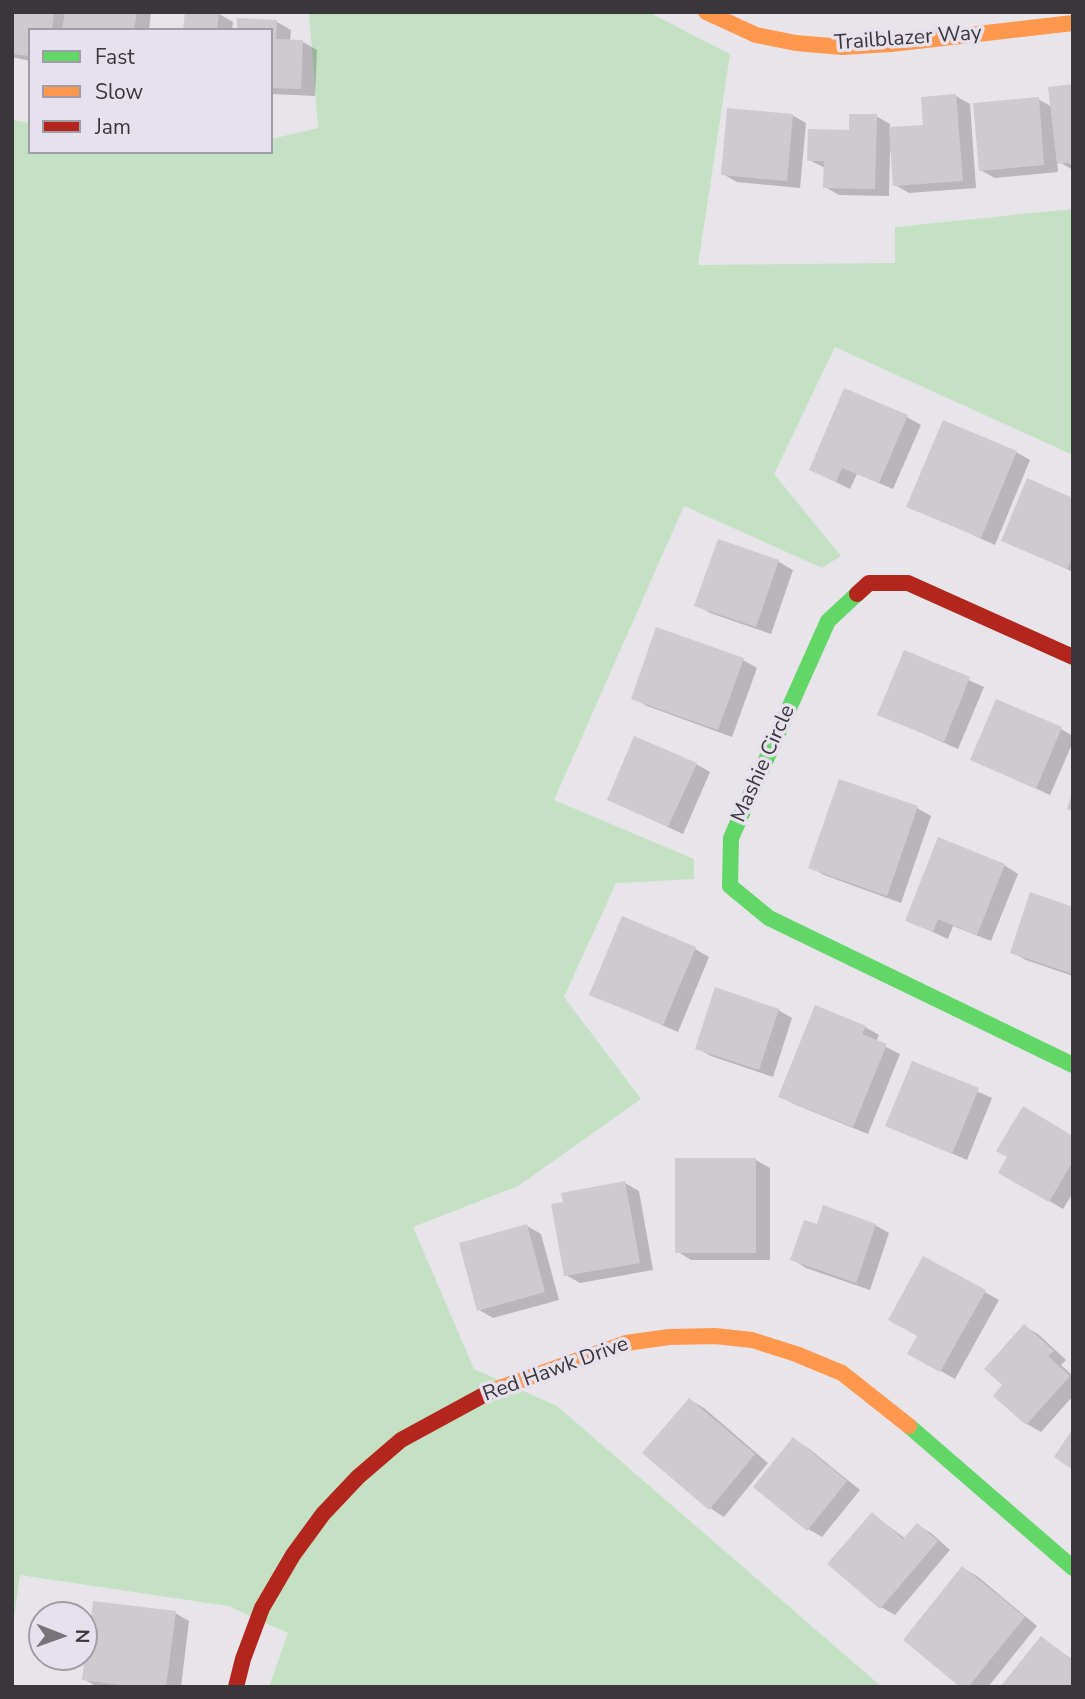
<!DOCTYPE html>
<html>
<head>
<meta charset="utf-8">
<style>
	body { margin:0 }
	#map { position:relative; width:1085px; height:1699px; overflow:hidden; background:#e7e4ea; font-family:"Nunito Sans",sans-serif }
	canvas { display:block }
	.frame { position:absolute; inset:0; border:14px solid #39373b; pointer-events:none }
	.legend { position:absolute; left:28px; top:28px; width:245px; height:126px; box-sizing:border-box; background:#e7e1ed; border:2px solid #a19da6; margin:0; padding:9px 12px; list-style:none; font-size:21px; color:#39373b }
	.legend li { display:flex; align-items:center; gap:14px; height:35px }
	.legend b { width:35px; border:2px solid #a19da6 }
	.north { position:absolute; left:28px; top:1601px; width:70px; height:70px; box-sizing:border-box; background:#e7e1ed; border:2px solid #a19da6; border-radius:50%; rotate:91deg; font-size:19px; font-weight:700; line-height:28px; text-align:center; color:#39373b }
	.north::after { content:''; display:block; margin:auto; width:24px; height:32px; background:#767478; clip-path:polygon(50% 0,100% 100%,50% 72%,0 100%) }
</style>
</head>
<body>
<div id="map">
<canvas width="1085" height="1699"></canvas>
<div class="frame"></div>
<ul class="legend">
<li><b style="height:9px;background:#63d668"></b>Fast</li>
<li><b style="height:9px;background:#ff974d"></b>Slow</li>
<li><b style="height:9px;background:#b3261e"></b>Jam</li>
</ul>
<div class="north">N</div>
</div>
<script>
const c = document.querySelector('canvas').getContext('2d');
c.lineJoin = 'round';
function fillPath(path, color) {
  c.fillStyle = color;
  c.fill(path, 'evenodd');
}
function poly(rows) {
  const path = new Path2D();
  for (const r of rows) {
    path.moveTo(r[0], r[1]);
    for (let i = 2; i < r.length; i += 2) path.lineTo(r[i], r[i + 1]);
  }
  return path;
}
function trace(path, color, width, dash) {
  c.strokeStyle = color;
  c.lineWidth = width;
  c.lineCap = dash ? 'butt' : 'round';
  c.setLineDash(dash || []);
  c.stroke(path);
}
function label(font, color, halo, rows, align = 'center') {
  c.font = font + ' "Nunito Sans",sans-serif';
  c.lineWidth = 7;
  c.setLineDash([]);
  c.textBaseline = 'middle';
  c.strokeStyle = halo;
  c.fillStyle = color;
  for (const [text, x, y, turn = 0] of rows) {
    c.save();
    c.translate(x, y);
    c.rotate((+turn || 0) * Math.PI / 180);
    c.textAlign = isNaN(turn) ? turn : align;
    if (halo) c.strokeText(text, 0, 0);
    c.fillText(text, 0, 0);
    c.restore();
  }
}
fillPath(poly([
	[309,12,648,12,730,54,698,265,895,263,895,227,1073,209,1073,455,835,347,774,474,841,556,822,568,684,506,554,800,694,859,694,879,616,883,564,997,641,1099,518,1186,413,1227,474,1369,557,1406,882,1687,269,1687,288,1633,228,1606,20,1575,12,1631,12,120,30,123,30,152,189,152,200,154,210,152,271,152,271,139,318,128]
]), '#c5e1c4');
fillPath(poly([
	[12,12,150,12,151,13,149,30,30,30,30,61,12,57],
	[219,14,233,22,232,30,185,30],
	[277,22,291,30,290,42,303,42,317,50,315,96,271,94,271,30],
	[956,96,970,104,976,188,909,193,895,185,892,151,890,151,889,196,839,195,825,187,825,168,809,160,876,116,890,124,890,129,924,126],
	[1038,99,1052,107,1070,164,1073,164,1073,170,1057,161,1058,172,995,178,980,170],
	[792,115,806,123,800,188,737,182,723,174],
	[907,417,921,425,893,489,857,474,850,489,811,470],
	[1016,452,1030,460,995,545,909,506],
	[1073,500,1073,572,1003,540],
	[719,541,779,562,793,570,771,634,710,613,696,605],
	[905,652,984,687,958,749,879,714],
	[743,660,757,668,732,737,647,706,633,698],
	[1061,729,1073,736,1073,742,1050,795,972,759],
	[696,764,710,772,683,834,609,800],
	[917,808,931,816,901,903,824,875,810,867],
	[1004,865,1018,874,991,941,953,926,948,939,907,920],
	[1073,908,1073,976,1026,960,1012,952],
	[695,949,709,957,678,1032,591,994],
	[778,1010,792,1018,773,1077,711,1056,697,1048],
	[865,1027,879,1035,876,1042,900,1054,868,1134,794,1104,780,1096],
	[913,1063,992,1098,967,1160,887,1125],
	[1073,1137,1073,1193,1063,1209,1000,1172],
	[756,1160,770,1168,770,1260,691,1260,677,1251],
	[625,1183,639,1191,653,1270,580,1283,566,1275,565,1203],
	[875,1225,889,1233,870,1290,806,1268,792,1259,818,1226],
	[527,1226,541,1234,559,1300,493,1318,479,1310],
	[924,1258,999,1300,955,1379,909,1353,920,1336],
	[1024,1326,1038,1334,1066,1360,1061,1365,1073,1376,1073,1396,1041,1432,1027,1424,996,1396,1005,1385],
	[690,1400,704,1408,768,1463,724,1517,710,1508],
	[794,1440,808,1448,860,1490,822,1537,808,1529],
	[872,1514,906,1539,917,1525,931,1533,950,1550,895,1615,881,1607],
	[963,1568,977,1576,1037,1626,988,1687,963,1687],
	[175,1613,189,1621,181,1687,97,1687,84,1679,86,1665,78,1660,78,1657,84,1657,84,1625],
	[1042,1638,1073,1660,1073,1687]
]), '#0003');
fillPath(poly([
	[12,12,54,12,52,30,30,30,30,56,12,54],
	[65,12,137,12,134,30,62,30],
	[185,12,219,12,217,30,183,30],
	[237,18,277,20,276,39,303,40,301,89,271,88,271,30,237,30],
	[1073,84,1073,162,1057,164,1048,87],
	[956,94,963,181,893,186,889,127,923,125,921,97],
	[1039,97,1044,165,979,171,973,103],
	[727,108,793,114,787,181,721,175],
	[849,114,877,114,875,189,823,188,824,161,807,161,808,129,849,130],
	[844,388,908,415,879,483,842,468,836,482,809,470],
	[943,420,1017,451,981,538,906,507],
	[1027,478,1073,498,1073,555,1067,569,1001,541],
	[718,539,779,560,756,627,694,606],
	[656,627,744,658,718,730,631,699],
	[904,650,970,677,944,742,877,715],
	[996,699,1062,727,1036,789,970,760],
	[634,736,697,763,668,827,607,800],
	[839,779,918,806,887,896,808,868],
	[1072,793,1073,793,1073,811,1067,809],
	[938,837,1005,864,977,935,938,919,933,932,905,921],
	[1030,892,1073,907,1073,974,1010,953],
	[622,916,696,947,663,1025,589,995],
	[715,987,779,1009,759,1070,695,1049],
	[815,1005,866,1026,862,1034,887,1044,853,1127,778,1097],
	[912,1061,979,1088,952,1154,885,1126],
	[1023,1106,1073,1136,1073,1161,1049,1202,998,1173,1007,1157,996,1151],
	[675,1158,756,1158,756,1253,675,1253],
	[625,1181,640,1263,564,1276,551,1204,563,1202,561,1193],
	[823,1205,876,1224,856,1283,790,1260,804,1220,817,1224],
	[527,1224,545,1292,477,1311,459,1243],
	[923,1256,986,1290,940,1372,907,1354,917,1336,888,1320],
	[1024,1324,1054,1351,1048,1356,1070,1376,1026,1425,993,1396,1002,1385,984,1369],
	[689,1398,755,1454,709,1510,642,1453],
	[1073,1428,1073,1470,1054,1457],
	[793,1437,847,1481,807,1531,753,1487],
	[872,1512,903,1539,917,1523,938,1541,880,1609,827,1564],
	[962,1566,1025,1617,968,1687,960,1687,903,1640],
	[93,1601,176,1611,166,1687,135,1687,82,1680,84,1662,76,1661,76,1657,84,1657,84,1623,90,1624],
	[1041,1636,1073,1661,1073,1687,1000,1687]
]), '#cdcbd0');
trace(poly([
	[857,594,828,621,731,838,730,886,769,918,1073,1065],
	[909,1426,1073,1568]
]), '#63d668', 16);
trace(poly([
	[706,12,756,35,796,43,842,47,891,44,1073,23],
	[491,1391,626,1343,669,1337,715,1336,752,1340,796,1354,842,1373,909,1426]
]), '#ff974d', 16);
trace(poly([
	[857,594,869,583,908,583,1073,657],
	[236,1687,243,1659,262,1608,293,1555,323,1514,358,1477,401,1440,491,1391]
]), '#b3261e', 16);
label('21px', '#39373b', '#e7e1ed', [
	["Trailblazer Way",908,39,-4],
	["Mashie Circle",764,764,-66],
	["Red Hawk Drive",556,1370,-20]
]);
</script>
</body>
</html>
